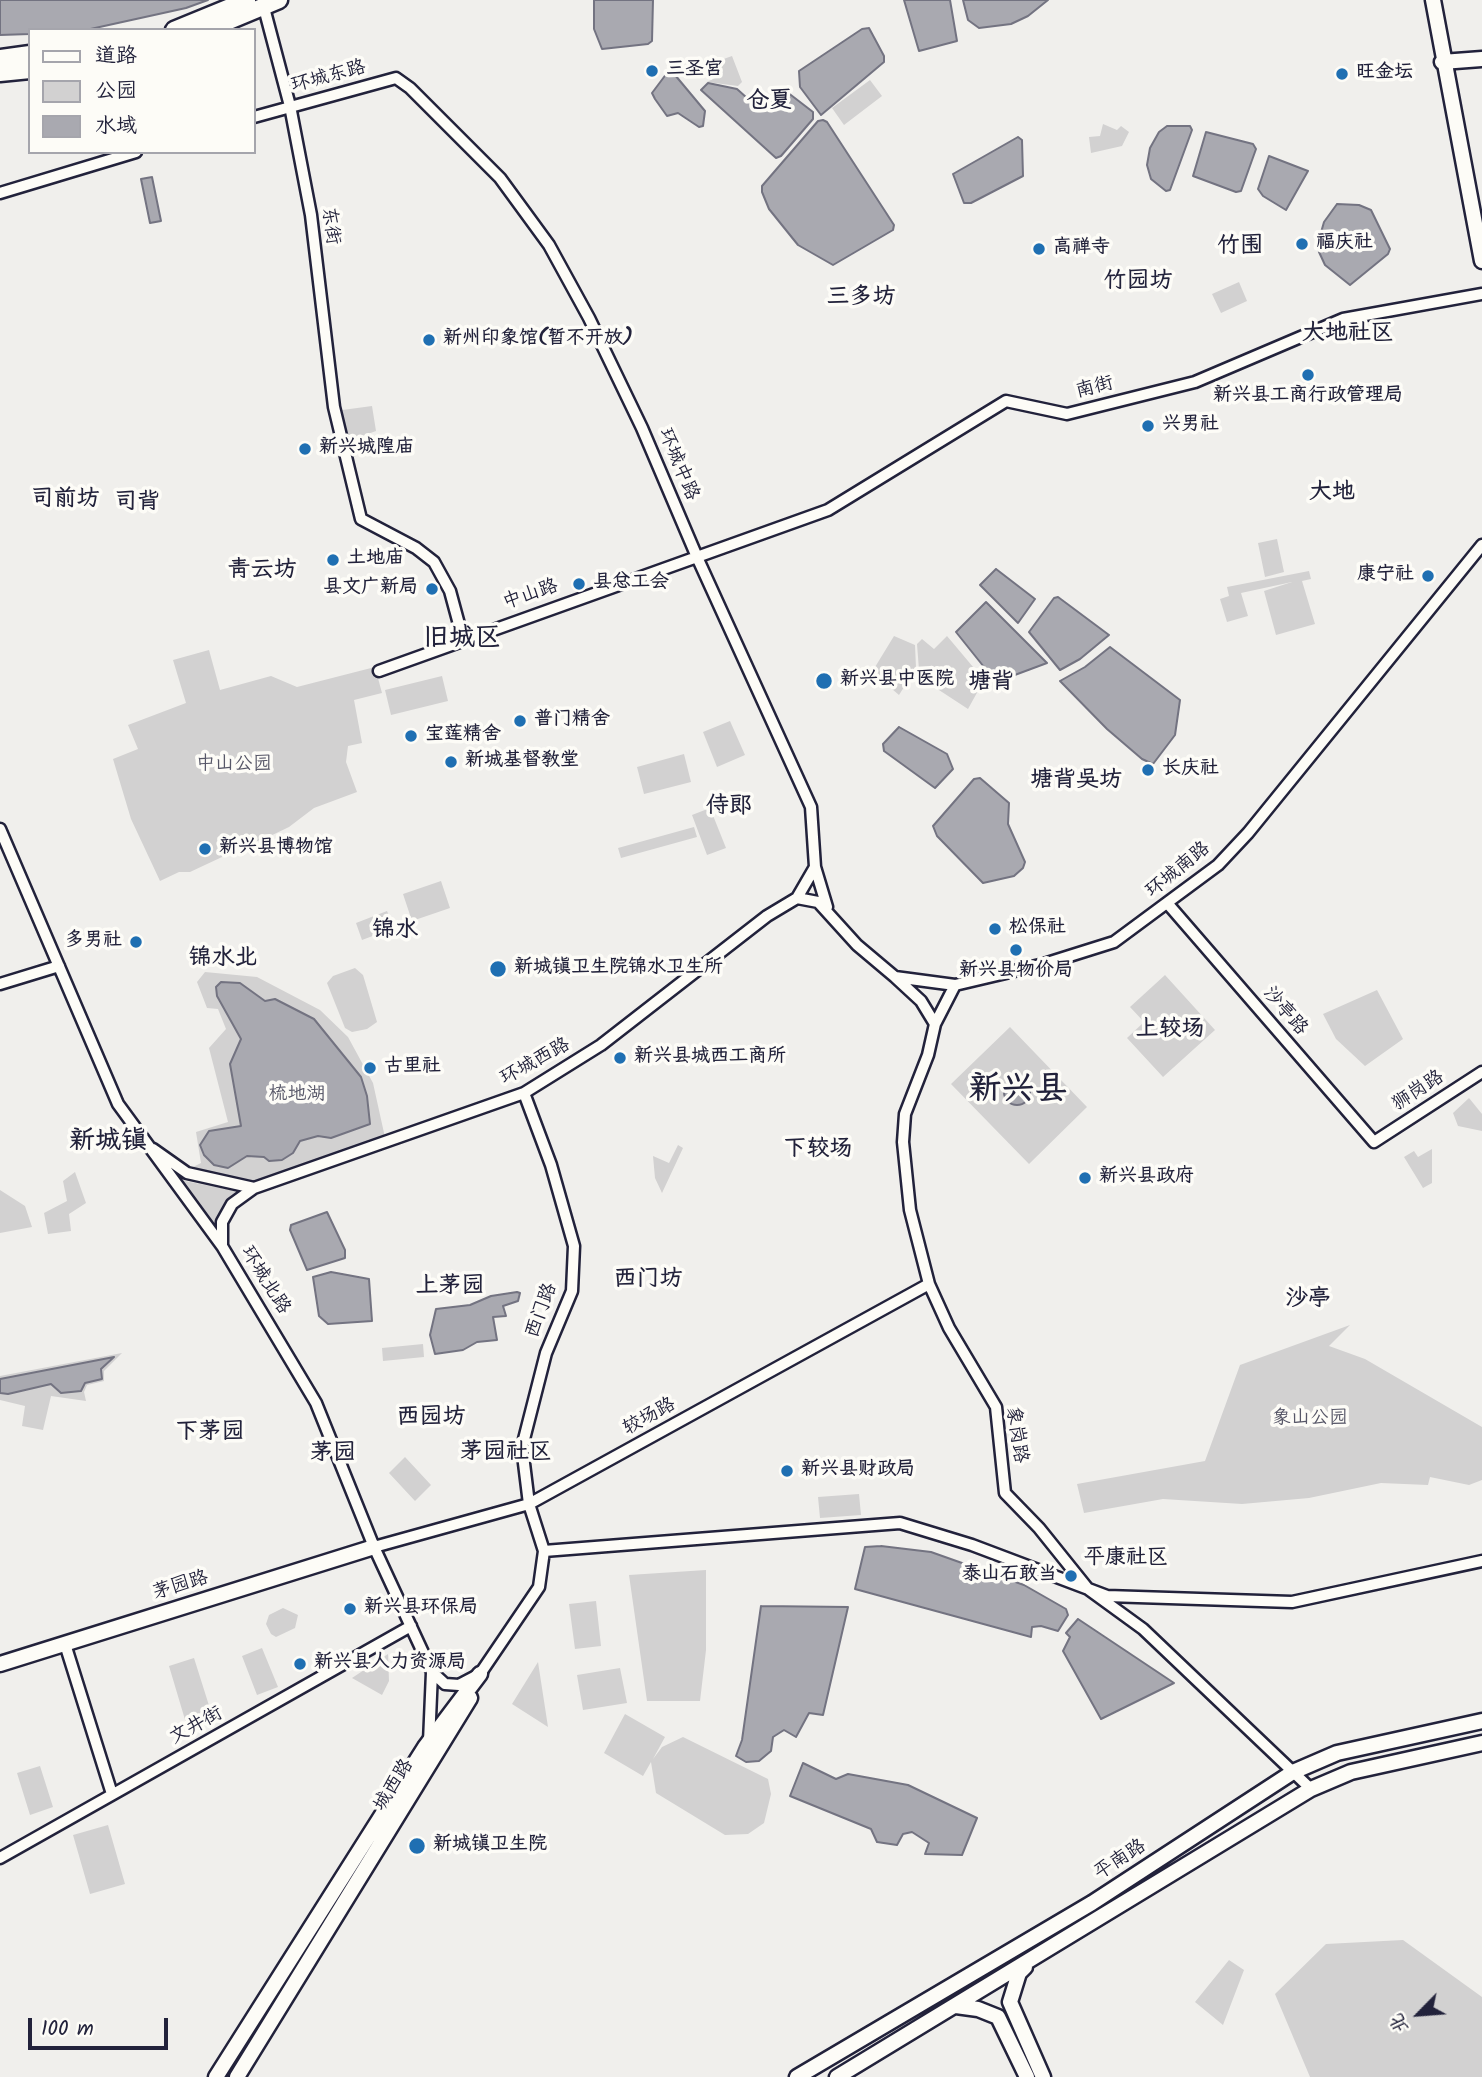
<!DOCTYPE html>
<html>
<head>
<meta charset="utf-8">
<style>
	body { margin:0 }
	#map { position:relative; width:1482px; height:2077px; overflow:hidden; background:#f0efec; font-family:Kalam,"LXGW WenKai TC",sans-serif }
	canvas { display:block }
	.legend { position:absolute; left:28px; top:28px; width:228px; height:126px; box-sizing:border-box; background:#fdfcf7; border:2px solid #a5a5ac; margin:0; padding:9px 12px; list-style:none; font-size:21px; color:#22223b }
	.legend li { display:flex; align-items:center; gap:14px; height:35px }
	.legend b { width:35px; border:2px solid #a5a5ac }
	.north { position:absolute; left:1384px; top:1979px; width:70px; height:70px; -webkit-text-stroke:5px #fdfcf7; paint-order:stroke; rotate:245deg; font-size:19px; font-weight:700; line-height:28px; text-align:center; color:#22223b }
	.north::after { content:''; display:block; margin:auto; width:24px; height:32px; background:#22223b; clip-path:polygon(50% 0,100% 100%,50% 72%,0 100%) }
	.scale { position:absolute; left:28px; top:2018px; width:140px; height:32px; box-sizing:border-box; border:4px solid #22223b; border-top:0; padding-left:9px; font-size:21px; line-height:24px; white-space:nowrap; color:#22223b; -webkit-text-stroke:5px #fdfcf7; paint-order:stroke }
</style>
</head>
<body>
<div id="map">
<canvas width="1482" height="2077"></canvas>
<ul class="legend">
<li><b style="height:9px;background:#fdfcf7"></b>道路</li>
<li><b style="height:19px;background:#d2d1d1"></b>公园</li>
<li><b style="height:19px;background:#a9a9b0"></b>水域</li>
</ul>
<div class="north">北</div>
<div class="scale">100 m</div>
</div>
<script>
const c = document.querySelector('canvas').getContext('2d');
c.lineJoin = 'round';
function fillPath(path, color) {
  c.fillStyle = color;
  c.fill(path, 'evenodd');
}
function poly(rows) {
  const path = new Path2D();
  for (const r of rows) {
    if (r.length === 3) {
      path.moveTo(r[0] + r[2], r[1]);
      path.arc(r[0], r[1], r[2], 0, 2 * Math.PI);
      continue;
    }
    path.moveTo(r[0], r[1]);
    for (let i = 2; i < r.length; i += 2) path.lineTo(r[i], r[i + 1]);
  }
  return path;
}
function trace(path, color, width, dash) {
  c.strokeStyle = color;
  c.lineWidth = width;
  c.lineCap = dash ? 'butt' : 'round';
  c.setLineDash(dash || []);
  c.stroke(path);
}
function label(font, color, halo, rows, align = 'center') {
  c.font = font + ' Kalam,"LXGW WenKai TC",sans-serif';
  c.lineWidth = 7;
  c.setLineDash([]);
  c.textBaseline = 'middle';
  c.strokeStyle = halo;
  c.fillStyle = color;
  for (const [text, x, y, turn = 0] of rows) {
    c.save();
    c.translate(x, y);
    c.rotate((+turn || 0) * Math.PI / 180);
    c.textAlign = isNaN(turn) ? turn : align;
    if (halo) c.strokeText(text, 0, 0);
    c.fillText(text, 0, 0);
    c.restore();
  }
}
fillPath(poly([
	[732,56,742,82,738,86,707,82,723,74,718,61],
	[870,80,882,96,844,125,832,108],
	[1103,124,1117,130,1121,126,1129,132,1122,146,1091,153,1089,137,1100,136],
	[1239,282,1247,301,1221,313,1212,294],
	[372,406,376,431,351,440,356,456,345,460,335,411],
	[1277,539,1284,572,1265,577,1258,543],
	[1309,571,1311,579,1302,581,1315,624,1276,635,1264,591,1292,582,1241,593,1248,616,1227,622,1220,599,1229,596,1227,587],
	[894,636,915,645,916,668,899,695,872,672],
	[947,636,984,680,968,709,916,675,919,670,917,644,922,639,934,649],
	[209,650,220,690,271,676,297,687,375,667,382,693,354,700,362,743,348,746,346,762,357,792,314,808,289,827,264,839,227,850,222,857,190,872,179,872,160,881,131,819,113,759,138,749,128,725,186,703,173,660],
	[442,676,448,701,391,715,385,690],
	[730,721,745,755,717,767,703,732],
	[684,754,691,782,644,794,637,767],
	[710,808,726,848,707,855,692,815],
	[694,827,697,837,621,858,618,848],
	[441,881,450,908,412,921,403,894],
	[387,911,394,928,362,940,356,923],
	[355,968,363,975,377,1022,367,1029,352,1032,345,1028,327,983,333,976],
	[205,972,257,977,320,1010,348,1037,373,1083,386,1142,254,1188,187,1170,201,1163,196,1132,228,1122,209,1048,226,1029,218,1009,207,1008,197,982],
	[1165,975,1215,1030,1163,1077,1127,1038,1144,1022,1130,1007],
	[1377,990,1403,1039,1365,1066,1336,1039,1323,1014],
	[1010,1027,1087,1107,1029,1164,951,1084],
	[1469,1098,1482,1114,1482,1131,1458,1126,1453,1113],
	[678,1145,683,1148,662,1193,655,1178,653,1156,669,1163],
	[1432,1149,1432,1183,1423,1188,1404,1157,1414,1151,1418,1157],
	[75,1172,86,1203,69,1214,71,1231,48,1234,44,1213,67,1201,63,1181],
	[175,1179,241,1192,222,1210,217,1232],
	[0,1190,25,1206,32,1227,0,1233],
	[1350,1325,1329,1346,1365,1359,1482,1427,1482,1480,1469,1485,1430,1477,1428,1485,1381,1483,1309,1498,1242,1504,1163,1499,1084,1513,1077,1484,1205,1461,1240,1365],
	[423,1344,424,1357,383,1361,382,1348],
	[122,1353,104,1371,104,1381,87,1385,84,1392,86,1401,51,1396,43,1430,22,1426,25,1406,0,1400,0,1376],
	[405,1457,431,1485,415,1501,389,1473],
	[859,1494,861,1515,820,1518,818,1497],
	[706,1570,706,1650,700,1701,647,1701,629,1575],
	[596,1601,601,1646,575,1649,569,1604],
	[283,1608,298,1615,295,1628,276,1637,271,1634,266,1624,269,1615],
	[262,1648,278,1687,257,1695,242,1656],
	[388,1654,389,1681,382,1695,352,1678],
	[194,1658,212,1715,186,1723,169,1666],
	[538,1662,548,1727,512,1704],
	[620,1668,627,1703,583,1710,577,1675],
	[625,1714,665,1737,653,1759,662,1747,683,1737,768,1779,771,1794,764,1823,748,1834,725,1835,656,1793,651,1762,643,1776,604,1753],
	[40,1766,53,1807,30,1815,17,1773],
	[108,1825,125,1884,90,1894,73,1835],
	[1403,1940,1482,1997,1482,2077,1310,2077,1275,1994,1326,1944],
	[1229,1960,1244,1970,1223,2025,1195,2002]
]), '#d2d1d1');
const water = poly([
	[0,0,208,0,186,8,86,30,30,30,30,34,0,35,0,0],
	[594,0,653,0,652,41,648,44,602,49,594,29,594,0],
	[904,0,950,0,957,41,919,51,904,0],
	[963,0,1048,0,1028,16,1011,24,979,28,968,20,963,0],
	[869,28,884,56,884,62,821,115,800,87,799,71,862,29,869,28],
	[670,69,705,111,703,126,699,127,678,113,667,116,655,99,652,93,670,69],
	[708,83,737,89,757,107,782,91,787,92,813,112,813,119,781,156,776,158,701,90,708,83],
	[823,120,827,122,894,225,893,230,833,265,798,245,769,209,762,192,762,186,818,121,823,120],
	[1167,126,1190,126,1192,130,1170,190,1166,191,1151,179,1147,165,1150,148,1159,132,1167,126],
	[1206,132,1253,144,1256,149,1241,191,1236,192,1193,176,1206,132],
	[1018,137,1022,140,1023,176,971,203,964,203,953,174,1018,137],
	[1269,156,1308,171,1286,210,1263,196,1258,189,1269,156],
	[152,177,161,221,150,223,141,179,152,177],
	[1337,204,1359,205,1371,210,1390,249,1388,254,1350,285,1325,265,1319,252,1318,243,1324,222,1337,204],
	[996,569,1035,599,1018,623,980,585,996,569],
	[1058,597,1109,635,1080,659,1060,670,1029,632,1054,598,1058,597],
	[986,602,1047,663,996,682,956,632,986,602],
	[1110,647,1180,700,1175,735,1153,764,1142,759,1107,729,1060,681,1085,667,1110,647],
	[899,727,947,754,953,769,935,788,884,751,883,744,899,727],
	[980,778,1009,803,1008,824,1025,862,1023,868,1014,876,983,883,937,836,933,826,974,779,980,778],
	[221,982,240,983,265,1001,275,999,314,1019,361,1077,367,1096,370,1124,331,1138,318,1136,300,1141,293,1153,282,1160,269,1161,264,1157,247,1156,228,1168,214,1165,204,1155,200,1145,209,1131,241,1126,230,1064,241,1039,217,996,216,987,221,982],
	[1017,1092,13],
	[327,1212,345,1250,345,1258,307,1270,290,1230,291,1225,327,1212],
	[331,1272,369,1279,372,1321,328,1324,319,1316,313,1277,331,1272],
	[517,1292,520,1293,518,1301,503,1306,506,1316,493,1317,497,1340,477,1342,463,1350,435,1354,430,1335,436,1309,470,1305,491,1296,517,1292],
	[114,1357,101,1369,102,1379,85,1383,81,1391,61,1393,51,1384,8,1394,0,1393,0,1379,114,1357],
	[881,1546,931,1552,1024,1585,1066,1609,1068,1615,1058,1631,1041,1626,1032,1627,1031,1637,855,1589,865,1547,881,1546],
	[761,1606,848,1607,823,1715,809,1713,796,1737,784,1730,773,1737,771,1751,759,1761,746,1762,736,1756,742,1740,761,1606],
	[1078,1619,1174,1683,1101,1719,1063,1651,1070,1637,1066,1633,1078,1619],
	[803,1763,836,1779,848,1774,908,1785,977,1818,962,1855,925,1854,929,1843,912,1832,903,1834,897,1845,877,1842,871,1829,790,1796,803,1763]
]);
fillPath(water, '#a9a9b0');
trace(water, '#737381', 2);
const street = poly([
	[263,4,290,106,311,215,334,407,361,519,416,548,434,562,450,591,463,639],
	[0,193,136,152],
	[379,671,828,510,1006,401,1067,414,1195,382,1343,319,1482,294],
	[0,829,118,1104,222,1246,316,1403,374,1547,432,1672,429,1742],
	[815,867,827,907],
	[797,898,818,902,857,945,895,977,955,985,1044,964,1114,942,1218,865,1248,833,1482,545],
	[1168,904,1374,1142,1482,1072],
	[895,977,921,1001,935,1024],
	[0,984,59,966],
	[955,985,935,1024,928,1055,905,1114,903,1142,910,1210,929,1284,949,1328,996,1407,1005,1493,1039,1528,1088,1589,1143,1629,1311,1789],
	[153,1149,187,1173,254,1188,524,1093,601,1045,767,916,797,898,815,867,811,807,697,557,642,428,589,318,549,245,500,178,410,88,396,78,254,117],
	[222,1245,222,1222,232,1204,254,1188],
	[374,1547,529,1504,929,1284],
	[544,1551,900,1523,972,1545,1107,1596,1292,1602,1482,1561],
	[65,1644,112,1794],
	[432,1672,445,1684,459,1685,480,1674,539,1587,544,1551,529,1504,522,1447,546,1353,572,1291,574,1246,551,1165,524,1093],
	[0,1858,411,1626]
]);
const secondary = poly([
	[1433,0,1482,261],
	[1442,62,1482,59],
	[0,1664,374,1547],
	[1025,1967,1019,1973,1010,2002,1043,2077],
	[956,2006,978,2009,998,2017,1027,2077],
	[216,2077,425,1747,480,1674],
	[237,2077,470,1698],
	[797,2077,1092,1903,1293,1772,1337,1753,1482,1721],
	[837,2077,1311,1789,1351,1772,1482,1743]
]);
const primary = poly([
	[174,30,247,0],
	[207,30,279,0],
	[0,58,30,54],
	[0,73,30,70]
]);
trace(street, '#22223b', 15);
trace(secondary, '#22223b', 19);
trace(primary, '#22223b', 21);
trace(street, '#fdfcf7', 10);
trace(secondary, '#fdfcf7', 14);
trace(primary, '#fdfcf7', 16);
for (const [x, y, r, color] of [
	[652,71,7,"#1f6fb2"],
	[1342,74,7,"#1f6fb2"],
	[1302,244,7,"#1f6fb2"],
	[1039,249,7,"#1f6fb2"],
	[429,340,7,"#1f6fb2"],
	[1308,375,7,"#1f6fb2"],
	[1148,426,7,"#1f6fb2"],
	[305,449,7,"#1f6fb2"],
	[333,560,7,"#1f6fb2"],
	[1428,576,7,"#1f6fb2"],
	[579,584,7,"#1f6fb2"],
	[432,589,7,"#1f6fb2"],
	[824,681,9,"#1f6fb2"],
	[520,721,7,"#1f6fb2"],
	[411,736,7,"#1f6fb2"],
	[451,762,7,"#1f6fb2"],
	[1148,770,7,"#1f6fb2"],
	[205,849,7,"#1f6fb2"],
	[995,929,7,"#1f6fb2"],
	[136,942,7,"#1f6fb2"],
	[1016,950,7,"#1f6fb2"],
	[498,969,9,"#1f6fb2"],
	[620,1058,7,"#1f6fb2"],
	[370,1068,7,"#1f6fb2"],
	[1085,1178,7,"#1f6fb2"],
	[787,1471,7,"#1f6fb2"],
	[1071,1576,7,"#1f6fb2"],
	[350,1609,7,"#1f6fb2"],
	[300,1664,7,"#1f6fb2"],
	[417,1846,9,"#1f6fb2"]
]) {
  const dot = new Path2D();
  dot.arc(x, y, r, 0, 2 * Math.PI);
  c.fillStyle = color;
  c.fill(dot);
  trace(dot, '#fdfcf7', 2.5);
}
label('bold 19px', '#22223b', '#fdfcf7', [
	["三圣宫",666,71],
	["旺金坛",1356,74],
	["福庆社",1316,244],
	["高禅寺",1053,249],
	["新州印象馆(暂不开放)",443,340],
	["新兴县工商行政管理局",1308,397,"center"],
	["兴男社",1162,426],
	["新兴城隍庙",319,449],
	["土地庙",347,560],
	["康宁社",1414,576,"right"],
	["县总工会",593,584],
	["县文广新局",418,589,"right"],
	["新兴县中医院",840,681],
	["普门精舍",534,721],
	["宝莲精舍",425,736],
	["新城基督教堂",465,762],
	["长庆社",1162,770],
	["新兴县博物馆",219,849],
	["松保社",1009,929],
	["多男社",122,942,"right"],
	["新城镇卫生院锦水卫生所",514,969],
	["新兴县物价局",1016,972,"center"],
	["新兴县城西工商所",634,1058],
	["古里社",384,1068],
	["新兴县政府",1099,1178],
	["新兴县财政局",801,1471],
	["泰山石敢当",1057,1576,"right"],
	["新兴县环保局",364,1609],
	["新兴县人力资源局",314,1664],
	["新城镇卫生院",433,1846]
], 'left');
label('19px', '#22223b', '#fdfcf7', [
	["环城东路",329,78,-15],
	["东街",329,226,82],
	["南街",1095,389,-14],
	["环城中路",677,465,67],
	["中山路",531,596,-19],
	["环城南路",1179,871,-39],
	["沙亭路",1284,1012,49],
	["环城西路",536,1063,-29],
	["狮岗路",1419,1092,-33],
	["环城北路",264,1281,58],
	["西门路",543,1311,-70],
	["较场路",650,1418,-29],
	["象岗路",1015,1435,81],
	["茅园路",181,1587,-17],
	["文井街",197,1727,-29],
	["城西路",395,1786,-58],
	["平南路",1121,1861,-33]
]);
label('19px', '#575768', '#fdfcf7', [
	["中山公园",234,766],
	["梳地湖",297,1096],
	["象山公园",1310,1420]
]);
label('bold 21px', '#22223b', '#fdfcf7', [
	["平康社区",1126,1559]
]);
label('bold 23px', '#22223b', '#fdfcf7', [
	["仓夏",769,103],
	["竹围",1240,248],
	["竹园坊",1138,283],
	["三多坊",861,299],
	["大地社区",1348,335],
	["大地",1332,494],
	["司前坊",65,501],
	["司背",137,504],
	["青云坊",262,572],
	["塘背",991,684],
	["塘背吴坊",1076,782],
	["侍郎",729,808],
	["锦水",395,932],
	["锦水北",223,960],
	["上较场",1170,1031],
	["下较场",818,1151],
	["西门坊",648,1281],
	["上茅园",450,1288],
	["沙亭",1308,1301],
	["西园坊",431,1419],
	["下茅园",210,1434],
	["茅园社区",506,1454],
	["茅园",333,1455]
]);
label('bold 26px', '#22223b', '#fdfcf7', [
	["旧城区",462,641],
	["新城镇",108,1144]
]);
label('bold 33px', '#22223b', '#fdfcf7', [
	["新兴县",1018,1092]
]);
</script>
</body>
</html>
